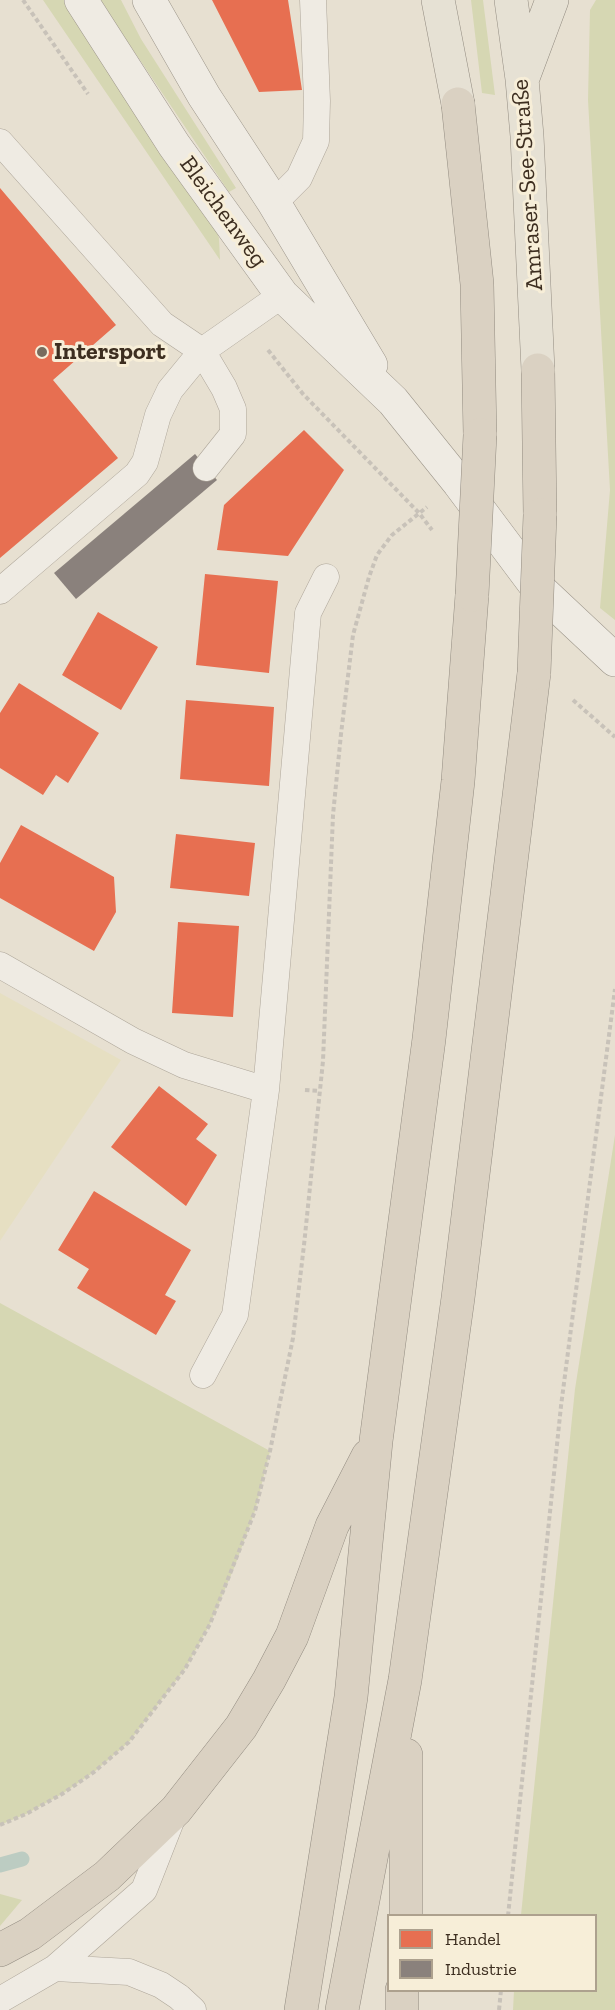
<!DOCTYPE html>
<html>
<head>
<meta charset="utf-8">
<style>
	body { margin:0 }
	#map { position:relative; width:615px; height:2010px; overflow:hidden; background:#e7e0d1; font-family:"Zilla Slab",serif }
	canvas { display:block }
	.legend { position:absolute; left:387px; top:1914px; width:210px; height:78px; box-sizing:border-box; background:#f7eed8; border:2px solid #ada18e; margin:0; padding:8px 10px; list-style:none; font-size:18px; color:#3d2e20 }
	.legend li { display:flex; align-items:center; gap:12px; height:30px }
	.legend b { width:30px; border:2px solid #ada18e }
</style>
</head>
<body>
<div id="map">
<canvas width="615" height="2010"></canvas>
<ul class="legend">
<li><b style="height:16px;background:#e76f51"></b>Handel</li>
<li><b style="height:16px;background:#8a817c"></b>Industrie</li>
</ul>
</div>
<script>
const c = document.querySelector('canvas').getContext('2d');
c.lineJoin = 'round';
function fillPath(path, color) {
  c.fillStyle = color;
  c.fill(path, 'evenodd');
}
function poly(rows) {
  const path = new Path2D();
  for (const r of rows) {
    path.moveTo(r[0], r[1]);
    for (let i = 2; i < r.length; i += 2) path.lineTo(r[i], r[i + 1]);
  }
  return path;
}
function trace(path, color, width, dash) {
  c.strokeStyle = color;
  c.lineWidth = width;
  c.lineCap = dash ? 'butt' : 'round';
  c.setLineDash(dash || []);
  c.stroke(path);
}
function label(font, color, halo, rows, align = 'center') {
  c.font = font + ' "Zilla Slab",serif';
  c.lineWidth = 6;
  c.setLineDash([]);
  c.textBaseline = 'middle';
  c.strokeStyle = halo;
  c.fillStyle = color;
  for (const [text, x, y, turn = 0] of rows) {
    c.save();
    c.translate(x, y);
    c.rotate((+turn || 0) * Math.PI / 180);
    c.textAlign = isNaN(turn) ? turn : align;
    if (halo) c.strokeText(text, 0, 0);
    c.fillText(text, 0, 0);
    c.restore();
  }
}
fillPath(poly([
	[0,993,121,1060,0,1241]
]), '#e6dfc2');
fillPath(poly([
	[43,0,64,0,115,81,215,228,219,238,220,260],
	[101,0,121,0,141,39,236,188,229,192,117,26],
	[471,0,483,0,495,95,482,93],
	[596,0,615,0,615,620,600,608,610,490,588,100,590,10],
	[615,1135,615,2010,513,2010,514,1991,596,1990,596,1916,521,1915,575,1389],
	[0,1303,270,1451,255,1511,234,1568,210,1624,185,1669,129,1742,94,1772,62,1794,26,1814,0,1825],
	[0,1894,22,1900,0,1926]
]), '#d6d7b3');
fillPath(poly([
	[212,0,288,0,302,90,259,92],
	[0,188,116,325,53,380,118,458,0,558],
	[304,430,344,470,288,556,217,550,224,505],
	[205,574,278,581,269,673,196,665],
	[98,612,158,647,121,710,62,675],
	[19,683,99,733,68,783,56,775,43,795,0,768,0,713],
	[186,700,274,707,269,786,180,779],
	[21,825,114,877,116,912,94,951,0,898,0,863],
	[176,834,255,843,249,896,170,888],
	[178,922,239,926,233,1017,172,1013],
	[159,1086,208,1124,196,1139,217,1155,186,1206,111,1147],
	[94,1191,191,1250,165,1295,176,1301,156,1335,77,1288,89,1269,58,1250]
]), '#e76f51');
fillPath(poly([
	[195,454,217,480,76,599,54,573]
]), '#8a817c');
trace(poly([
	[0,1865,22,1859]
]), '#bcccc2', 15);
const lane = poly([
	[0,142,162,324,202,351,224,388,233,409,233,434,206,468],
	[274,203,299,178,316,141,317,101,313,0],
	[0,591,137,474,145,462,158,415,170,390,202,351,282,295],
	[0,965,133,1041,184,1065,266,1090,308,613,326,577],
	[203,1375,235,1315,266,1090],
	[55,1968,129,1972,161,1985,179,1997,193,2010],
	[0,2000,55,1968,144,1890,173,1816]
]);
const secondary = poly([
	[81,0,174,145,282,295,393,401,459,483,536,586,615,660],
	[149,0,204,96,274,203,371,365]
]);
const primary = poly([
	[438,0,458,104],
	[511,0,522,79,527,136,538,370],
	[524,75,552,0]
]);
const highway = poly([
	[458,104,477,284,480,435],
	[538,370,540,515],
	[406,1755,406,1916],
	[0,1950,30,1934,107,1876,176,1810,241,1727,269,1680,292,1636,332,1526,368,1456],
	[301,2010,351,1697,376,1441,429,1039,458,781,472,595],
	[342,2010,405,1680,458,1298,534,673],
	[402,2010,402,1990]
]);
trace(lane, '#ada599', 27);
trace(secondary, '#9c958a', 34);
trace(primary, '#928b80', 34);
trace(highway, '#928b80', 34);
trace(poly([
	[23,0,88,94],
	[268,350,303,394,419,513,432,530],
	[573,700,615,737],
	[305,1090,319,1091],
	[0,1825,26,1814,62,1794,94,1772,129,1742,185,1669,210,1624,255,1511,270,1451,293,1338,304,1245,323,1061,333,815,341,734,353,635,369,577,377,555,392,535,427,507],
	[508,1916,561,1406,615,989],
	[499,2010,501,1990]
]), '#c8c2b9', 4, [4.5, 3]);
trace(lane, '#efebe3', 26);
trace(secondary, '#efebe3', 33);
trace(primary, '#e6e1d4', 33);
trace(highway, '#dad1c2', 33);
const highwayBridge = poly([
	[472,595,480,435],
	[534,673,540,515]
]);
trace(highwayBridge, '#928b80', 34, []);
trace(highwayBridge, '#dad1c2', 33);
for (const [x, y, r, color] of [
	[42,352,6,"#786c5e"]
]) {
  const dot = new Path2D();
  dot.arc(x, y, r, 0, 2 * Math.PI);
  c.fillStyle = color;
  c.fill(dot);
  trace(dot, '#f7eed8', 2);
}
label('24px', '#3d2e20', '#f7eed8', [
	["Amraser-See-Straße",528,185,-94],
	["Bleichenweg",223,212,54]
]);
label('bold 24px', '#3d2e20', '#f7eed8', [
	["Intersport",54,352]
], 'left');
</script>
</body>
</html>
